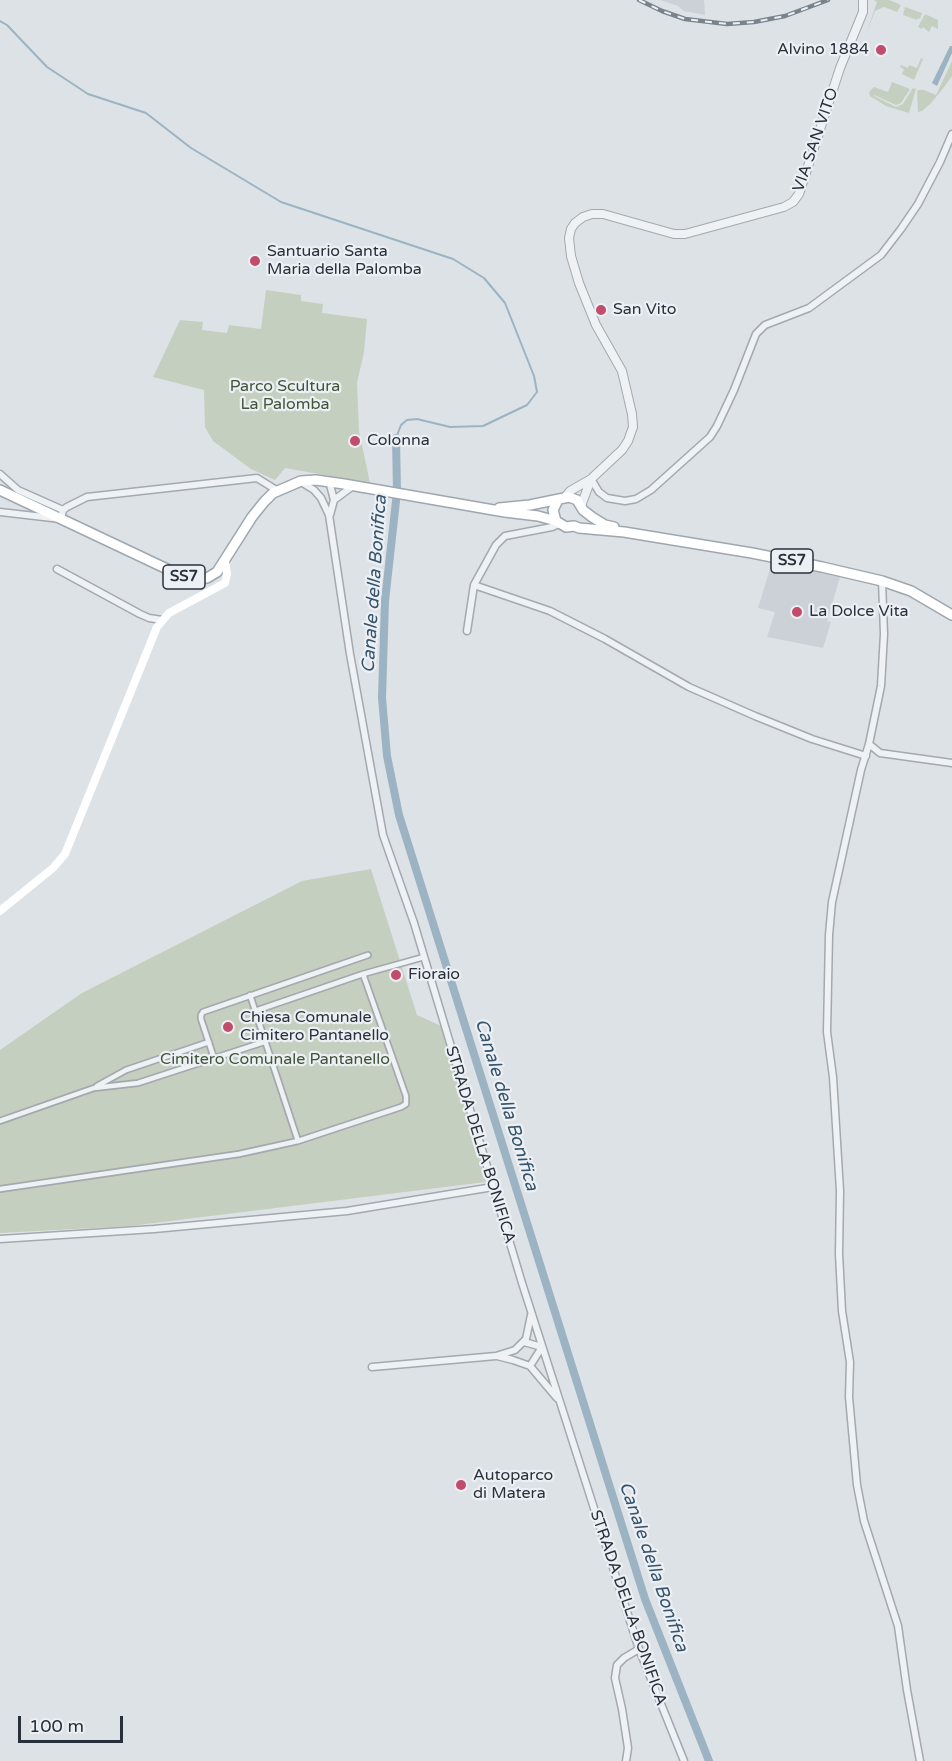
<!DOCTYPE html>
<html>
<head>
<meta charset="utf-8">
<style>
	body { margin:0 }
	#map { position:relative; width:952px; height:1761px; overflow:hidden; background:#dde2e6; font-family:"Varela Round",sans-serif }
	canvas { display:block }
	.scale { position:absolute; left:18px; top:1716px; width:105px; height:27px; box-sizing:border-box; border:3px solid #28313b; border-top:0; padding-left:8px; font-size:18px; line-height:21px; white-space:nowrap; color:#28313b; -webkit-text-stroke:4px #ecf0f4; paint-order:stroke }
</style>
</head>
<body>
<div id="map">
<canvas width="952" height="1761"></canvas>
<div class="scale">100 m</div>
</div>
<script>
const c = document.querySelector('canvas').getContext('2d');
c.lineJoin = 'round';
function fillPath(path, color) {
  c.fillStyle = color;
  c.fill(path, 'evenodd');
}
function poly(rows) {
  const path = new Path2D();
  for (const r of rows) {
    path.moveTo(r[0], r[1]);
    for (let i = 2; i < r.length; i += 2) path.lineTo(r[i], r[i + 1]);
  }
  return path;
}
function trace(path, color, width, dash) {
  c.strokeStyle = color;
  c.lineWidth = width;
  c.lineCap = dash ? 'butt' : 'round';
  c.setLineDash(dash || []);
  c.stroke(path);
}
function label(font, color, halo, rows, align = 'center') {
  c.font = font + ' "Varela Round",sans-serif';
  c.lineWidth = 4.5;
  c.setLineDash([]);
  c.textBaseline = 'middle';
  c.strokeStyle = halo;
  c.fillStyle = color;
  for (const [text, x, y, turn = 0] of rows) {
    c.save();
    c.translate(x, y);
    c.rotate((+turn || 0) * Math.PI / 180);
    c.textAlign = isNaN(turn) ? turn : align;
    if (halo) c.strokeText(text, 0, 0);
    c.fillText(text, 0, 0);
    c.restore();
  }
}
fillPath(poly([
	[660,0,704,0,705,15,684,11,678,6],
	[772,562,840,577,827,621,831,622,823,648,767,637,775,612,758,608]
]), '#ccd1d7');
fillPath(poly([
	[874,0,889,0,901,5,897,12,884,7,875,11,866,34,877,2],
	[905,7,922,13,920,19,918,18,917,20,903,15],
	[925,14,938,20,938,29,932,26,929,32,923,27,922,29,918,27],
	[921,58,923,59,914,80,902,74,904,69,900,67,901,65,908,68,909,65,917,68],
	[952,61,952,76,945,86,931,103,922,111,918,112,917,92,918,90,924,90,936,95],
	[892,82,910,89,901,103,896,105,874,95,874,96,896,107,903,104,913,88,916,89,909,113,886,106,870,96,869,92,874,87,888,92],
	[266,290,301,295,301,301,323,304,322,313,367,319,364,352,357,383,359,431,370,483,285,468,275,480,251,469,213,441,205,427,204,390,153,377,180,320,203,322,202,330,227,333,229,325,261,329],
	[371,869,417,1015,441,1026,486,1182,130,1226,0,1233,0,1050,82,993,302,881]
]), '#c5cfbf');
fillPath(poly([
	[950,46,952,46,952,53,937,86,932,83]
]), '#9bb3c3');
trace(poly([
	[0,21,7,25,47,67,88,94,146,113,191,148,281,202,453,259,484,278,505,303,534,376,537,392,527,405,483,426,450,427,417,419,407,420,401,425,396,438]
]), '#9bb3c3', 2);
trace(poly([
	[396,438,397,492,385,601,382,698,387,756,399,815,645,1599,709,1761]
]), '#9bb3c3', 8);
const pedestrian = poly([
	[250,995,298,1141],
	[255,1011,363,974,424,957],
	[214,1058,201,1019,201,1015,203,1012,368,955],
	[97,1086,126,1070,209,1042],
	[0,1121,94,1088,138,1083,264,1042],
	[0,1189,239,1154,298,1141,401,1107,406,1104,406,1096,363,974]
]);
const minor = poly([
	[0,474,18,490,63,510],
	[591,479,599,492,607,498,625,501,636,499,651,490,710,437,717,426,734,390,756,334,765,325,809,308,881,255,901,229,918,204,940,162,952,134],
	[329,481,334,500,330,515],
	[301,482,314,490,321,498,329,515,350,654,383,835,414,923,522,1283,639,1649,684,1761],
	[334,500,353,486],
	[0,512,61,519,63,510,67,507,87,497,257,478,278,491],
	[57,569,140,614,149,618,162,620],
	[882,581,884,634,881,686,869,744,880,753,952,763],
	[474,585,550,611,605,639,689,687,755,716,812,739,866,756],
	[467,631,474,585,496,545,505,536,552,527,559,524],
	[869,744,861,770,832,902,829,935,827,1032,833,1077,840,1191,839,1254,842,1311,850,1362,849,1397,857,1485,864,1521,898,1626,907,1690,920,1761],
	[0,1239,154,1229,347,1211,493,1187],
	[524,1342,542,1347,530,1366],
	[497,1356,513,1360,530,1366,557,1398],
	[372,1367,496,1356,515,1350,526,1339,531,1315],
	[626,1761,628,1748,622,1709,615,1678,617,1665,624,1658,639,1649]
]);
const tertiary = poly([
	[565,497,570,491,591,479,622,450,628,441,633,427,632,414,622,371,596,325,579,283,571,256,569,238,571,229,575,223,583,217,592,214,603,214,674,234,685,234,784,207,793,202,799,194,840,68,863,12,863,0],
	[581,506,591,479]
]);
const primary = poly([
	[0,490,184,577,196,579,207,578,217,572,252,517,264,502,273,493,301,481,316,480,344,484,505,512,538,516,556,521,566,527,574,526,579,528,624,532,752,553,822,567,882,581,911,591,952,615],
	[499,508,530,505,569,497,577,500,583,510,592,517,605,525,614,527],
	[556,521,553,510,558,500]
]);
trace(pedestrian, '#a3a9af', 8);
trace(minor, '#a3a9af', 9);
trace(tertiary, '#a3a9af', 10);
trace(primary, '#9ea7b0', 12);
trace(pedestrian, '#eff2f4', 4.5);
trace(minor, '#eff2f4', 6);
trace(tertiary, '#eff2f4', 8);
trace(poly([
	[0,911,53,868,65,854,157,627,169,613,225,583,227,574,225,561]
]), '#fff', 8);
trace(primary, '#fff', 9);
const rail = poly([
	[639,0,662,11,685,19,727,24,754,22,785,16,828,0]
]);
trace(rail, '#78838e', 4.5);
trace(rail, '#ecf0f4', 2, [7]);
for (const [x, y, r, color] of [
	[881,50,6,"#c14c6b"],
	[255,261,6,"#c14c6b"],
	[601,310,6,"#c14c6b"],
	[355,441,6,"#c14c6b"],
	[797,612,6,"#c14c6b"],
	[396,975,6,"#c14c6b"],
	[228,1027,6,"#c14c6b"],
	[461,1485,6,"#c14c6b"]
]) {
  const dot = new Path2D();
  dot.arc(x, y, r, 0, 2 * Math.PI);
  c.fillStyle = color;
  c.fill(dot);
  trace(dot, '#ecf0f4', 2);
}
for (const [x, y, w] of [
	[792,561,42],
	[184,577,42]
]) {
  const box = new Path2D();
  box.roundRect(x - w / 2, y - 12, w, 24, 4.5);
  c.fillStyle = '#ecf0f4';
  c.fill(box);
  trace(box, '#28313b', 1.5);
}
label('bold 15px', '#28313b', null, [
	["SS7",792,561],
	["SS7",184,577]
]);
label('16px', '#28313b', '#ecf0f4', [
	["Alvino 1884",869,50,"right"],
	["Santuario Santa",267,252],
	["Maria della Palomba",267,270],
	["San Vito",613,310],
	["Colonna",367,441],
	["La Dolce Vita",809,612],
	["Fioraio",408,975],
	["Chiesa Comunale",240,1018],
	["Cimitero Pantanello",240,1036],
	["Autoparco",473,1476],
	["di Matera",473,1494]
], 'left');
label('16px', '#28313b', '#ecf0f4', [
	["VIA SAN VITO",816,140,-71],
	["STRADA DELLA BONIFICA",480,1145,73],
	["STRADA DELLA BONIFICA",628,1608,71]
]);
label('16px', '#405537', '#ecf0f4', [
	["Parco Scultura",285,387],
	["La Palomba",285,405],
	["Cimitero Comunale Pantanello",275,1060]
]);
label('italic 18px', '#36546b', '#ecf0f4', [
	["Canale della Bonifica",375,584,-86],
	["Canale della Bonifica",506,1105,73],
	["Canale della Bonifica",653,1567,71]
]);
</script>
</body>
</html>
